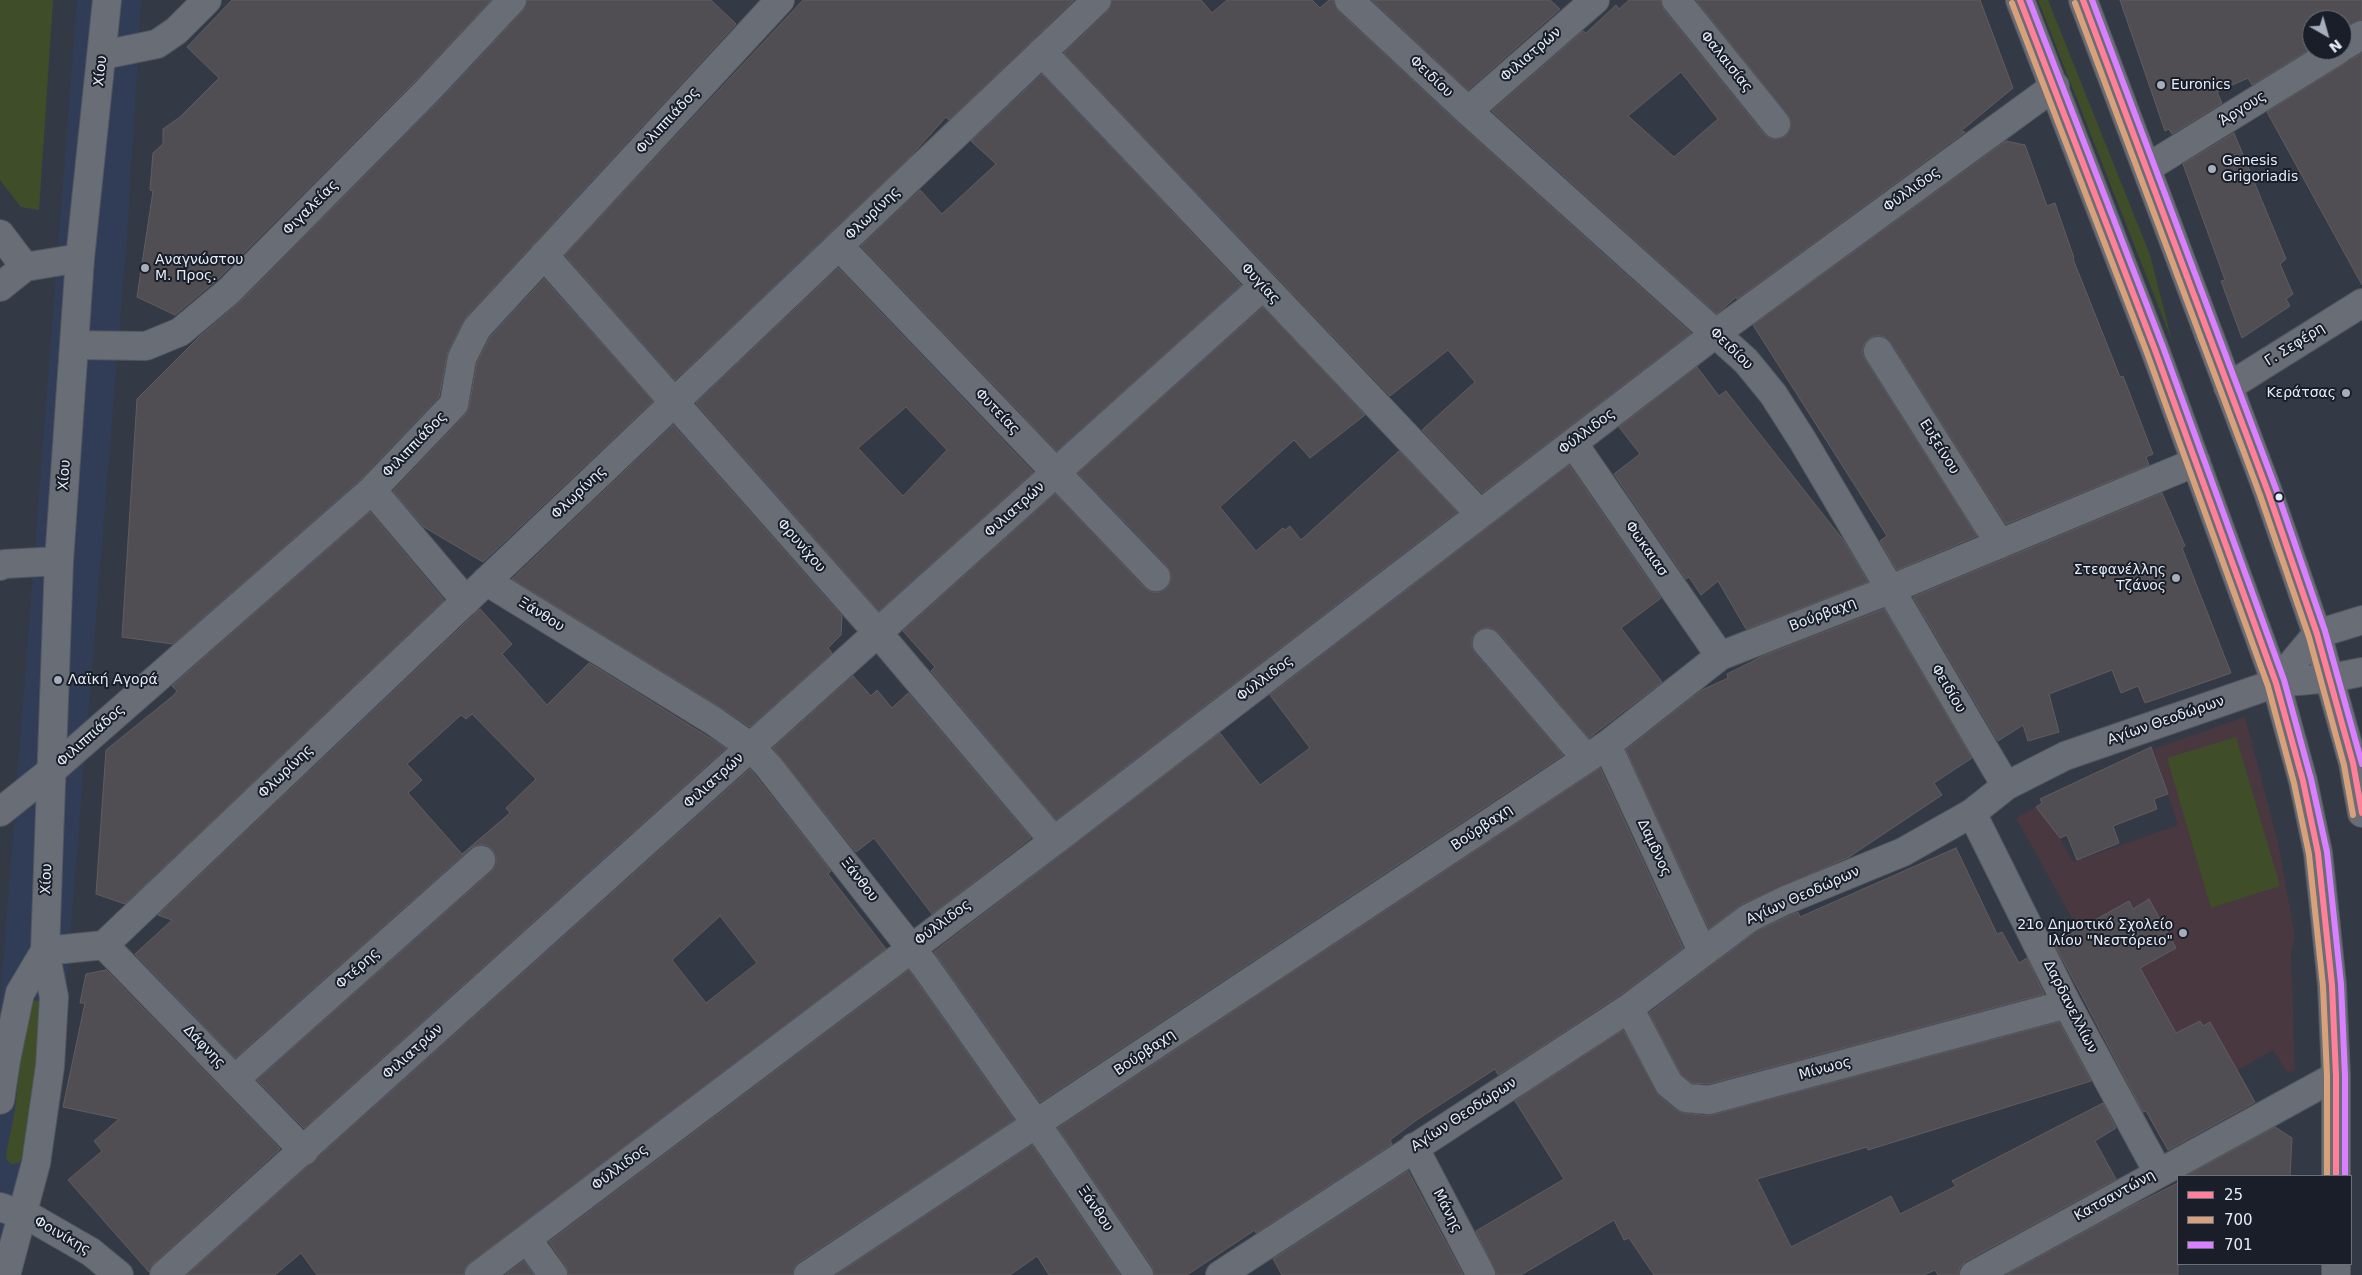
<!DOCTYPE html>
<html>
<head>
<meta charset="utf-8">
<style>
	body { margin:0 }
	#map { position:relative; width:2362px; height:1275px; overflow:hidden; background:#343a45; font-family:"DejaVu Sans",sans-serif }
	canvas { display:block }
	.legend { position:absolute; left:2177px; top:1175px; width:175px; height:90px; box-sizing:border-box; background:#191e28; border:1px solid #6b707c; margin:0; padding:6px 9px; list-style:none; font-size:15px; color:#e5ecfa }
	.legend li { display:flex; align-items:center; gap:10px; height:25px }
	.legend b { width:25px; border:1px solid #6b707c }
	.north { position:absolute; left:2302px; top:10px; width:50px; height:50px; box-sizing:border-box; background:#191e28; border:1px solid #6b707c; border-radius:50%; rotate:142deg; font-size:14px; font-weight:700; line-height:20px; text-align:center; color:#e5ecfa }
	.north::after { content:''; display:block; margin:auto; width:18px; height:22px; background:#a7aebb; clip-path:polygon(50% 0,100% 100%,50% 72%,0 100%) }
</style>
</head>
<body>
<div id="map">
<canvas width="2362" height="1275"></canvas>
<ul class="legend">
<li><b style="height:6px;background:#ff8098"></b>25</li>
<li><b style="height:6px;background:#d9a179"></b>700</li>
<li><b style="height:6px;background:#d880ff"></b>701</li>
</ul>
<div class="north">N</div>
</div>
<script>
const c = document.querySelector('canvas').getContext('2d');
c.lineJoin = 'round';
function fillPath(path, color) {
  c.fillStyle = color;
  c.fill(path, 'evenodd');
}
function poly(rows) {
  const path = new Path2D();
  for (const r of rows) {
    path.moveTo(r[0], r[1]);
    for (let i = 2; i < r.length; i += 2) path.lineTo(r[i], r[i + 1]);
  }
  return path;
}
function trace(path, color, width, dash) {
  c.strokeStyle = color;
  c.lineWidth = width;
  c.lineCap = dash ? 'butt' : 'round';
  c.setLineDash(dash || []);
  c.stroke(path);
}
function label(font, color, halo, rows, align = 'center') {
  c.font = font + ' "DejaVu Sans",sans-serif';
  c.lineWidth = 4;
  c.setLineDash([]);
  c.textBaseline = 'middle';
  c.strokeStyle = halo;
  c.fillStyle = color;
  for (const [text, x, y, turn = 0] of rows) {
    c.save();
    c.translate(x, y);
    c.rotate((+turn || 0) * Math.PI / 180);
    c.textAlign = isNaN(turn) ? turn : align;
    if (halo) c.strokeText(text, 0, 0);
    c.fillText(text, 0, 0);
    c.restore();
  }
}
fillPath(poly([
	[77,0,141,0,128,223,59,1074,0,1275,0,1003]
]), '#313d57');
fillPath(poly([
	[2245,717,2278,843,2295,937,2291,953,2295,1070,2288,1073,2273,1050,2238,1070,2251,1095,2164,1144,2053,944,2078,929,2016,818,2036,807,2060,838,2073,862,2178,825,2153,749]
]), '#49383f');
fillPath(poly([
	[0,0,53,0,39,210,21,207,0,180],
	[2038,0,2048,0,2150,255,2172,341],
	[2236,737,2280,886,2211,908,2167,758],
	[31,1000,39,1001,43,1007,31,1111,22,1158,19,1163,11,1164,7,1160,6,1155,15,1110,26,1006]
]), '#404d29');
const building = poly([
	[232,0,491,0,416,80,218,279,175,315,137,297,153,191,150,190,153,153,163,144,163,129,180,117,219,78,187,47,232,0],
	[527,0,711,0,736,24,466,317,448,351,439,397,361,479,173,644,122,637,137,399,199,337,240,302,438,102,523,11,527,0],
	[803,0,1074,0,949,120,946,117,909,158,675,380,565,255,803,0],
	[1112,0,1201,0,1212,13,1227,0,1312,0,1320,8,1329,0,1334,0,1338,11,1458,123,1691,333,1482,493,1422,430,1475,382,1448,350,1390,396,1064,53,1108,11,1112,0],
	[1372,0,1550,0,1560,9,1468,90,1372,0],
	[1629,0,1661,0,1664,10,1764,134,1771,139,1779,139,1786,136,1790,130,1791,122,1788,115,1696,0,1980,0,2013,88,1961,131,1965,132,1737,299,1736,297,1717,314,1492,111,1583,31,1586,33,1616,5,1619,9,1629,0],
	[1681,72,1718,119,1674,157,1628,116,1681,72],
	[2120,0,2362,0,2362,19,2342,29,2342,20,2312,20,2312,48,2252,85,2248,78,2217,92,2222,103,2172,134,2169,129,2165,131,2120,0],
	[2362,53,2362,285,2267,112,2362,53],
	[1042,74,1241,285,1057,451,861,246,920,190,942,214,996,164,971,141,1042,74],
	[2234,133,2286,259,2280,264,2293,294,2286,299,2290,306,2242,338,2221,281,2225,280,2183,164,2234,133],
	[2006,141,2025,145,2047,206,2055,203,2074,258,2073,259,2120,377,2123,376,2153,454,2146,457,2149,465,2006,524,1891,343,1885,337,1877,335,1870,338,1864,344,1862,352,1865,359,1977,536,1897,570,1880,541,1887,536,1753,325,2006,141],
	[838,268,1033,472,879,611,696,403,838,268],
	[906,407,947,450,903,496,858,448,906,407],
	[544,279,653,401,483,562,424,527,393,491,465,415,469,407,477,363,490,337,544,279],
	[1263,307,1365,415,1310,458,1294,440,1220,507,1256,551,1283,528,1285,530,1290,526,1301,540,1399,451,1457,512,1056,820,931,671,935,667,903,631,1055,494,1145,588,1152,592,1160,592,1166,589,1171,581,1171,573,1167,566,1078,473,1263,307],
	[1697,367,1719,396,1726,391,1844,541,1868,582,1746,629,1718,581,1701,595,1689,577,1686,579,1614,474,1640,454,1619,427,1697,367],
	[673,425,842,616,841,635,828,648,832,653,750,727,720,707,512,579,673,425],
	[1569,465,1661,598,1621,628,1662,682,1589,738,1499,633,1492,628,1484,628,1477,631,1472,638,1472,646,1475,653,1563,755,1040,1102,934,952,1220,733,1260,785,1310,748,1270,695,1569,465],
	[2162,493,2185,546,2182,548,2231,673,2145,703,2138,686,2121,693,2112,670,2049,694,2059,732,2028,741,2023,725,1998,741,1913,597,2162,493],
	[370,512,444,600,125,904,96,894,106,750,174,695,177,691,172,686,370,512],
	[480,609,512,644,502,654,547,705,589,663,726,748,304,1128,257,1080,491,872,496,865,496,857,492,849,486,845,478,845,471,848,235,1058,135,954,172,920,158,915,480,609],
	[472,714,536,779,506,808,510,813,462,854,408,793,422,780,407,764,461,715,466,719,472,714],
	[1884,609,1972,758,1934,783,1942,795,1849,857,1742,904,1709,929,1626,750,1702,690,1728,678,1727,674,1763,656,1884,609],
	[853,676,871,696,877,690,892,708,908,693,1031,838,932,914,874,838,856,852,773,748,853,676],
	[2151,747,2168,794,2154,799,2157,809,2113,826,2119,843,2077,860,2067,835,2060,838,2036,807,2042,803,2040,799,2151,747],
	[1600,768,1683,948,1620,995,1498,1075,1495,1069,1418,1119,1390,1140,1392,1144,1256,1233,1255,1230,1187,1275,1154,1275,1152,1266,1058,1128,1600,768],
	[750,769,831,871,828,874,886,949,470,1263,465,1268,464,1275,317,1275,301,1253,275,1275,187,1275,750,769],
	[720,916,757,963,706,1003,672,960,720,916],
	[1956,848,1997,934,2002,932,2019,963,2027,958,2044,994,1708,1084,1692,1083,1681,1074,1649,1013,1757,931,1798,912,1800,917,1956,848],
	[2149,899,2176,948,2140,968,2176,1033,2200,1021,2203,1026,2210,1022,2255,1102,2168,1150,2146,1111,2143,1112,2054,943,2129,901,2133,909,2149,899],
	[106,970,280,1149,154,1263,149,1272,68,1180,102,1151,94,1141,119,1119,63,1107,85,1003,80,1003,86,974,106,970],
	[909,970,1014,1120,799,1262,794,1268,793,1275,568,1275,566,1266,549,1242,909,970],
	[2059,1022,2091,1081,1868,1150,1867,1147,1757,1179,1791,1247,1891,1196,1900,1214,1956,1186,1952,1181,2103,1103,2116,1128,2095,1141,2116,1179,1966,1261,1960,1267,1958,1275,1938,1275,1935,1270,1924,1275,1654,1275,1629,1238,1624,1240,1614,1220,1521,1275,1497,1275,1476,1231,1564,1179,1515,1101,1623,1030,1659,1096,1676,1110,1684,1113,1708,1116,2059,1022],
	[2275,1127,2292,1138,2290,1176,2186,1176,2275,1127],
	[1032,1145,1120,1275,1049,1275,1037,1256,1010,1275,836,1275,1032,1145],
	[1408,1171,1463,1275,1282,1275,1273,1259,1408,1171],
	[2178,1183,2178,1275,2006,1275,2132,1206,2178,1183],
	[524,1261,534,1275,505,1275,524,1261]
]);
fillPath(building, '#514e53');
trace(building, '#605d60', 1);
const street = poly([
	[1349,0,1468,111,1746,361,1773,394,1803,441,2006,786],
	[1676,0,1776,124],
	[2342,47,2362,35],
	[1042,52,1480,514],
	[103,55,157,44,176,31,207,0],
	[1468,111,1595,0],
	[2147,168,2338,50],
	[0,234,25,267],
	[839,246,1156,577],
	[544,255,878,633,1054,841],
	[0,287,25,267,80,258],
	[75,345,146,346,180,332,229,291,427,91,512,0],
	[1878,351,2000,544],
	[2228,387,2362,303],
	[1573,443,1720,656],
	[372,490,466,601],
	[0,566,4,564,59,561],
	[486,581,712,720,751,747,769,767,925,966,1053,1148,1139,1275],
	[1487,643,1586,758],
	[2276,683,2317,634,2362,620],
	[1607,745,1702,951],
	[0,812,50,772,372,490,454,404,462,358,477,328,780,0],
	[1972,813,2067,1004,2158,1172],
	[104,945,304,1151],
	[1629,1008,1669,1084,1686,1098,1709,1100,2067,1004],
	[235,1079,481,860],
	[1414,1147,1481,1275],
	[0,1207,32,1218,91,1252,119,1275],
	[527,1239,553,1275],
	[164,1275,1263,286],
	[479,1275,1054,841,1715,334,2055,86],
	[808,1275,1607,745,1720,656,1889,590,2196,462],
	[1220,1275,1629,1008,1749,918,1784,901,1903,852,1972,813,2006,786,2065,756,2276,683,2331,678,2362,672],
	[1974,1275,2336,1076]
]);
const secondary = poly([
	[2020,0,2155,350,2276,683,2303,781,2318,853,2325,917,2332,985,2336,1076,2336,1176],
	[2083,0,2268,492,2317,634,2353,763,2362,813],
	[45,951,104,945,1097,0],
	[0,1100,6,1060,20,993,45,951],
	[2336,1264,2336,1275],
	[6,1275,36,1163,50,1066,54,997,45,951,59,561,80,258,107,0]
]);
trace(street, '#525660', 30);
trace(secondary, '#525660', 30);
trace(street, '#696d76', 28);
trace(secondary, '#696d76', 28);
trace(poly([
	[2020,0,2155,350,2276,683,2303,781,2318,853,2332,985,2336,1076,2336,1176],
	[2083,0,2268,492,2317,634,2353,763,2362,813]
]), '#ff8098', 6);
trace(poly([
	[2012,3,2147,353,2268,686,2294,783,2309,854,2323,986,2327,1076,2327,1176],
	[2075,3,2260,495,2309,637,2344,765,2353,815]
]), '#d9a179', 6);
trace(poly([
	[2029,0,2163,347,2284,680,2311,779,2327,852,2341,984,2345,1076,2345,1176],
	[2092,0,2276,489,2325,631,2362,764]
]), '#d880ff', 6);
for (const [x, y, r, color] of [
	[2161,85,5,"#a7aebb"],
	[2212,169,5,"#a7aebb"],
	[145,268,5,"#a7aebb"],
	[2346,393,5,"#a7aebb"],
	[2279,497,4.5,"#e5ecfa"],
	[2176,578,5,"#a7aebb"],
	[58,680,5,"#a7aebb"],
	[2183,933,5,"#a7aebb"]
]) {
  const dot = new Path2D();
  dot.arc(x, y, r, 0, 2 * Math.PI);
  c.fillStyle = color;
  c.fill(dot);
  trace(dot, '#191e28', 2);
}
label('14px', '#e5ecfa', '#191e28', [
	["Φιλιατρών",1531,55,-41],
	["Φαλαισίας",1726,62,51],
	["Χίου",101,71,-84],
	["Φειδίου",1431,77,43],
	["Άργους",2243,109,-32],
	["Φιλιππιάδος",668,121,-47],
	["Φύλλιδος",1912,190,-36],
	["Φιγαλείας",311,208,-45],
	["Φλωρίνης",873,214,-44],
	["Φυγίας",1260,284,47],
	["Γ. Σεφέρη",2295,345,-32],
	["Φειδίου",1731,349,44],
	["Φυτείας",997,412,46],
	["Φύλλιδος",1587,432,-37],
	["Φιλιππιάδος",415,445,-46],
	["Ευξείνου",1939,447,58],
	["Χίου",65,475,-86],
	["Φλωρίνης",579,493,-44],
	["Φιλιατρών",1015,510,-42],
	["Φρυνίχου",801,546,49],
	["Φωκαιασ",1646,549,55],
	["Ξάνθου",541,615,32],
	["Βούρβαχη",1823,615,-21],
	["Φύλλιδος",1265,679,-37],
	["Φειδίου",1948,689,59],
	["Αγίων Θεοδώρων",2166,721,-19],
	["Φιλιππιάδος",91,736,-42],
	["Φλωρίνης",286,772,-44],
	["Φιλιατρών",714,781,-42],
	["Βούρβαχη",1482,828,-34],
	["Δαμδνος",1654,848,65],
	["Χίου",47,879,-88],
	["Ξάνθου",859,880,52],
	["Αγίων Θεοδώρων",1803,896,-24],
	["Φύλλιδος",943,923,-37],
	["Φτέρης",358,969,-42],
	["Δαρδανελλίων",2070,1007,63],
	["Δάφνης",204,1047,46],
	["Φιλιατρών",413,1052,-42],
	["Βούρβαχη",1145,1053,-34],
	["Μίνωος",1825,1069,-15],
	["Αγίων Θεοδώρων",1464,1115,-33],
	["Φύλλιδος",620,1168,-37],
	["Κατσαντώνη",2115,1196,-29],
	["Ξάνθου",1095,1209,56],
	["Μάνης",1447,1211,63],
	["Φοινίκης",62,1236,30]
]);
label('14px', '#e5ecfa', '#191e28', [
	["Euronics",2171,85],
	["Genesis",2222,161],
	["Grigoriadis",2222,177],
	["Αναγνώστου",155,260],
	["Μ. Προς.",155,276],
	["Κεράτσας",2336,393,"right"],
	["Στεφανέλλης",2166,570,"right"],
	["Τζάνος",2166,586,"right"],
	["Λαϊκή Αγορά",68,680],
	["21ο Δημοτικό Σχολείο",2173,925,"right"],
	["Ιλίου \"Νεστόρειο\"",2173,941,"right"]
], 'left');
</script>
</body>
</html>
